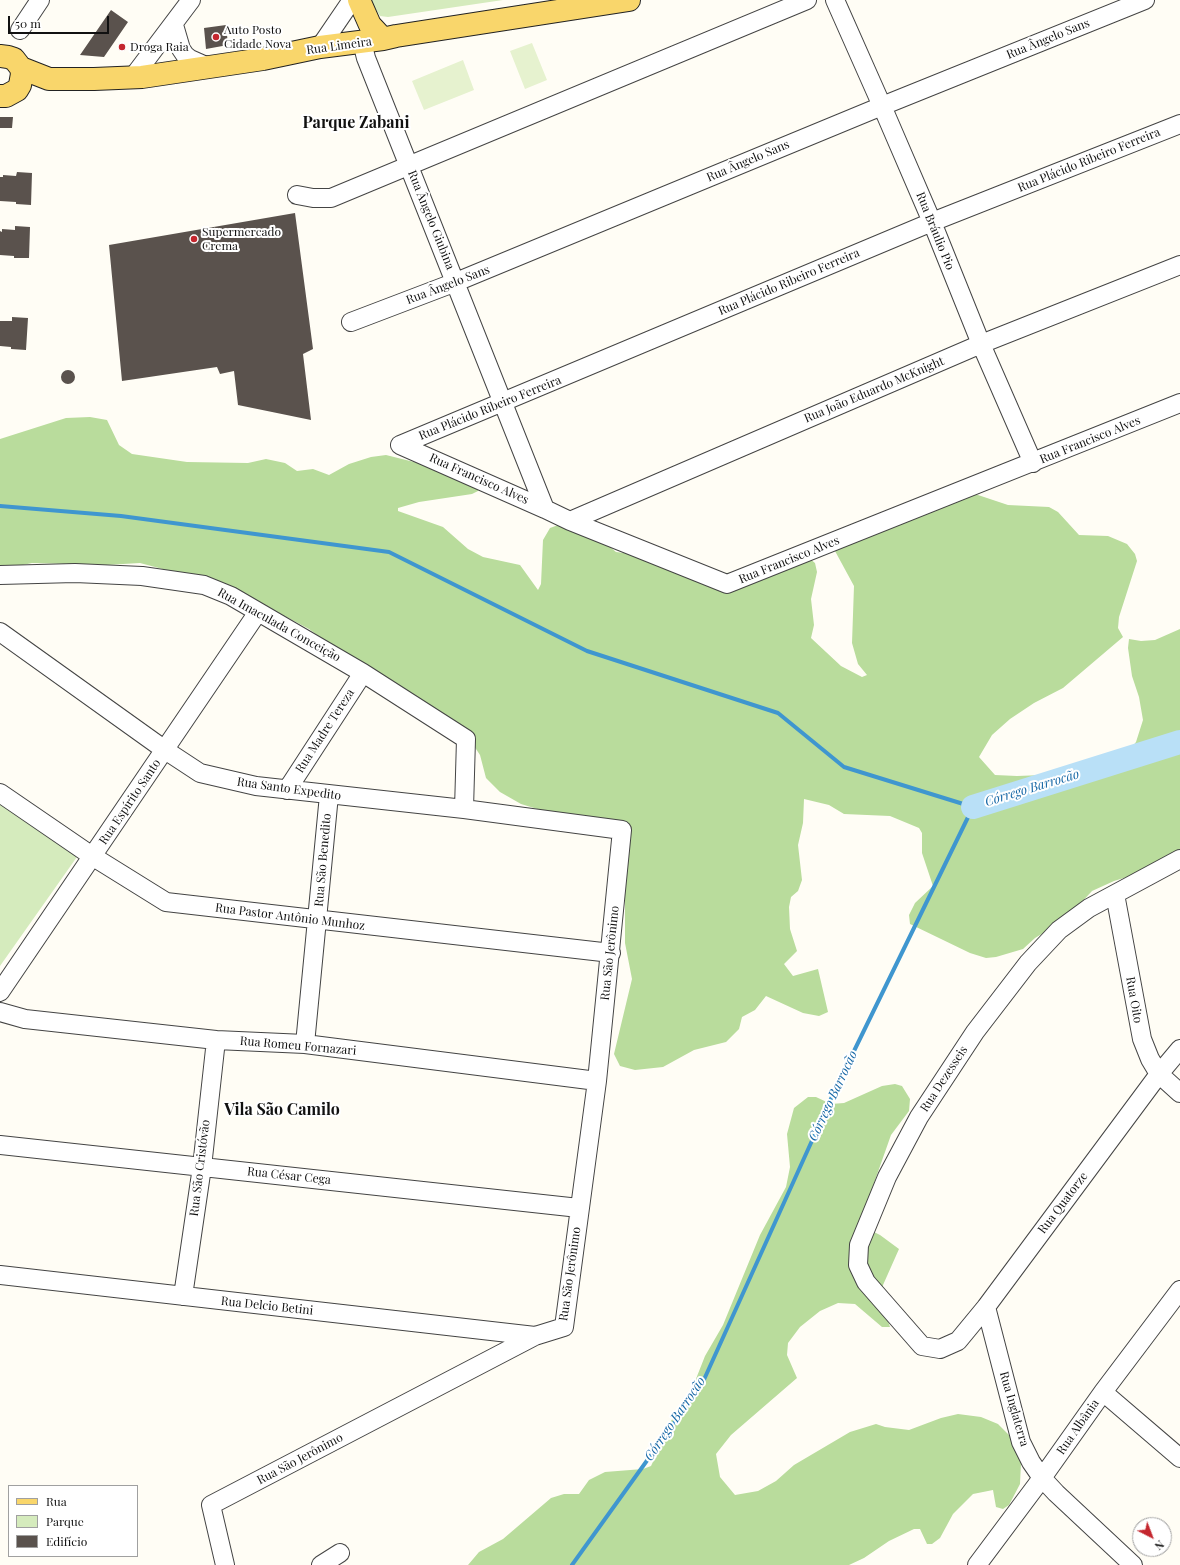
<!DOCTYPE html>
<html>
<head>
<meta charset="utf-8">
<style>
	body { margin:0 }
	#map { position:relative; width:1180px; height:1565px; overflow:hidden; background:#fffdf5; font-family:"Playfair Display",serif }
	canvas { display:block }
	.legend { position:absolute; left:8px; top:1485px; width:130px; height:72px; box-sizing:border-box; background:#fff; border:1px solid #a0a0a0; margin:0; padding:5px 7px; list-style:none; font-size:12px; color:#111 }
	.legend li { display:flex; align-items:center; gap:8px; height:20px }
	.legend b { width:20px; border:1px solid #a0a0a0 }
	.north { position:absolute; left:1132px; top:1517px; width:40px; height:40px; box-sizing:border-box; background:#fff; border:1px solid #a0a0a0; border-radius:50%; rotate:138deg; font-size:11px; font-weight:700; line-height:16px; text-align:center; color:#111 }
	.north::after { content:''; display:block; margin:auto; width:14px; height:18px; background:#c4262e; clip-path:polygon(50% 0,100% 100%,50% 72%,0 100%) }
	.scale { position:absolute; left:8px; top:16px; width:101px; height:18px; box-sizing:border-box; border:2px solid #111; border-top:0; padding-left:5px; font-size:12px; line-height:14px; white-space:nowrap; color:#111; -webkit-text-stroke:3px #fff; paint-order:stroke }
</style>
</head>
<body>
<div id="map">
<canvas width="1180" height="1565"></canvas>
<ul class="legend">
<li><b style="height:5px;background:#f9d66b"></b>Rua</li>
<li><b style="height:11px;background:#d5ebbd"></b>Parque</li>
<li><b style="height:11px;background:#5a524d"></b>Edifício</li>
</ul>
<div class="north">N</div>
<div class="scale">50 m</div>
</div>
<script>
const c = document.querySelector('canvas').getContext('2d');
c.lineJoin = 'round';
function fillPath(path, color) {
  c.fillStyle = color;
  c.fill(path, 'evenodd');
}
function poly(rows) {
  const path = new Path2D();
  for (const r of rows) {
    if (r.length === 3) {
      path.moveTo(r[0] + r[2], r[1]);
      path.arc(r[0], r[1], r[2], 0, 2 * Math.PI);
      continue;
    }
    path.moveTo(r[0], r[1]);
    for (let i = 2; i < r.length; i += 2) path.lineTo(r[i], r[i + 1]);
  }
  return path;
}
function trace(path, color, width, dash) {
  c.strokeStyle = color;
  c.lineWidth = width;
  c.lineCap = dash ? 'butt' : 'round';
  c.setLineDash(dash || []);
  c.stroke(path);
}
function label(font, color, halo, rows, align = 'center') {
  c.font = font + ' "Playfair Display",serif';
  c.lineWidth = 4;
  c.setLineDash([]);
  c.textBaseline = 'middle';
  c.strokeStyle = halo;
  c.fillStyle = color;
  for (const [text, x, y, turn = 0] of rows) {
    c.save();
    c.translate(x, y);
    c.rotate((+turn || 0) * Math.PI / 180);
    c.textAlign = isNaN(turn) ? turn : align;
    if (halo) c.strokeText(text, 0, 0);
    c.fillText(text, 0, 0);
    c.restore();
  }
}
fillPath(poly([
	[370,0,503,0,388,17,380,16],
	[0,799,79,854,0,966]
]), '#d5ebbd');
fillPath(poly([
	[90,417,107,420,119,445,132,454,187,462,248,463,266,459,285,463,297,471,313,469,329,475,349,464,371,457,386,455,418,463,472,486,481,484,478,491,472,494,419,502,398,508,398,511,443,527,468,549,483,557,520,565,538,590,541,584,543,540,550,528,561,524,590,530,616,552,678,560,724,573,747,572,809,558,815,563,817,572,811,599,814,625,811,638,841,666,862,677,867,675,858,664,852,643,854,586,835,551,836,537,975,494,1008,505,1049,507,1058,512,1079,535,1108,536,1127,544,1135,554,1137,561,1119,617,1118,628,1123,637,1063,688,1034,703,1010,719,992,735,979,757,995,775,1017,776,1043,775,1088,778,1111,774,1136,742,1143,720,1139,697,1132,676,1128,648,1129,639,1141,641,1155,640,1180,629,1180,853,1146,871,1114,881,1092,891,1065,920,1035,938,1023,949,996,957,986,958,970,953,910,924,909,915,915,903,933,886,922,853,922,833,919,828,890,816,844,814,829,805,804,799,803,823,798,845,802,880,798,891,791,897,789,907,790,929,797,951,784,964,793,976,818,969,828,1012,819,1016,803,1013,766,996,755,1010,742,1017,739,1029,726,1042,694,1050,663,1067,635,1070,620,1066,614,1054,632,979,625,943,625,854,600,819,585,816,567,818,521,804,500,792,486,778,480,755,472,743,432,706,390,682,366,672,309,629,247,596,219,584,140,563,106,565,32,563,9,568,0,566,0,439,66,418],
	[895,1084,902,1086,910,1099,909,1111,891,1135,861,1220,866,1228,880,1235,899,1249,883,1285,882,1303,890,1327,882,1327,855,1304,838,1303,820,1311,800,1327,788,1343,787,1355,797,1378,731,1435,716,1454,720,1477,735,1495,758,1491,776,1481,794,1465,850,1432,876,1424,885,1427,909,1430,941,1418,958,1414,981,1417,998,1424,1009,1435,1021,1463,1020,1484,1009,1505,1003,1509,996,1507,993,1490,973,1494,953,1514,940,1538,932,1544,927,1544,920,1529,914,1529,889,1541,864,1558,849,1565,468,1565,479,1552,503,1539,551,1498,564,1494,579,1494,589,1480,605,1472,643,1469,651,1466,659,1449,660,1441,668,1434,671,1421,692,1389,705,1356,723,1325,760,1235,786,1187,790,1167,787,1134,794,1108,808,1097,816,1097,831,1104,844,1103,882,1086]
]), '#b9dc9c');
fillPath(poly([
	[532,43,547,80,525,89,510,51],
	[463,60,474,90,424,110,412,81]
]), '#e6f2cf');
trace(poly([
	[0,506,121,516,389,552,587,651,778,713,844,767,973,807,834,1092,702,1384,572,1565]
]), '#3f96cf', 4);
trace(poly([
	[973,807,1180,742]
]), '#b9e0f7', 24);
fillPath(poly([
	[111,10,128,22,104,57,80,55],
	[226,25,228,45,206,49,204,28],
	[0,117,13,117,12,128,0,128],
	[17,172,32,173,31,205,16,204,16,202,0,201,0,177,3,177,3,175,16,176],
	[295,213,313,349,303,354,311,420,238,405,234,371,220,374,217,367,122,381,109,245],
	[15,226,30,227,29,258,14,258,14,256,0,255,0,231,2,232,2,229,15,230],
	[12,317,28,318,26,350,11,349,11,347,0,346,0,321,12,321],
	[68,377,7]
]), '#5a524d');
const minor = poly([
	[835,0,882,106,932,222,981,344,1033,463],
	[174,25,181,49,185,55,190,59,208,67],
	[20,30,40,0],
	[362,42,366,58,545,509],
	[320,47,352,0],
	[133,77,191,0],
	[297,195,313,198,331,198,807,0],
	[351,322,456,282,882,106,1145,0],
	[400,445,545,509,570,521,727,584,1180,403],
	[400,445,932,222,1180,124],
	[570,521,981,344,1180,265],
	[0,575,75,573,142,576,204,585,231,596,363,673,466,739,464,809],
	[0,632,165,750,200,773,256,786,464,809,622,830,597,1081,564,1327,535,1336,211,1505,225,1565],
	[287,790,363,673],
	[0,793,92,856,166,902,611,953],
	[1180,859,1089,908,1059,930,1028,963,975,1032,919,1117,887,1177,859,1245,858,1265,866,1282,922,1346,940,1349,958,1341,986,1307,1159,1074,1180,1049],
	[1115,894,1142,1039,1150,1059,1159,1074,1180,1093],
	[0,992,258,612],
	[0,1012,25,1019,216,1040,305,1044,597,1081],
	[305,1044,329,795],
	[0,1145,579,1208],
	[0,1275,535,1336],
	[183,1296,202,1167,216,1040],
	[986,1307,1021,1442,1031,1462,1042,1478,1056,1493,1133,1565],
	[1103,1392,1180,1458],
	[321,1565,340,1553],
	[977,1565,1042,1478,1103,1392,1180,1290]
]);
const major = poly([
	[359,0,370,25,383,39],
	[0,56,8,57,14,59,21,68,22,74,20,85,17,90,6,96,0,96],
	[21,68,49,79,94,79,142,77,263,59,320,47,383,39,396,36,629,0]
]);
trace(minor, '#444', 20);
trace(major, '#222', 24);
trace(minor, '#fff', 18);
trace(major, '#f9d66b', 22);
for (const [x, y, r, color] of [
	[216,37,4,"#c4262e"],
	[122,47,4,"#c4262e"],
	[194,239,4,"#c4262e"]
]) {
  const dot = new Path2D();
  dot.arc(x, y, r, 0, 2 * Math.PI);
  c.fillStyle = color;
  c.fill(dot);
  trace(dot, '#fff', 1.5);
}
label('12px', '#111', '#fff', [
	["Auto Posto",224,30],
	["Cidade Nova",224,44],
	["Droga Raia",130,47],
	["Supermercado",202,232],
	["Crema",202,246]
], 'left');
label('12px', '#111', '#fff', [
	["Rua Ângelo Sans",1048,39,-22],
	["Rua Limeira",339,46,-8],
	["Rua Plácido Ribeiro Ferreira",1089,160,-22],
	["Rua Ângelo Sans",748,161,-23],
	["Rua Ângelo Giubina",431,220,68],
	["Rua Bráulio Pio",935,231,68],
	["Rua Plácido Ribeiro Ferreira",789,282,-23],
	["Rua Ângelo Sans",448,285,-21],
	["Rua João Eduardo McKnight",874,390,-23],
	["Rua Plácido Ribeiro Ferreira",490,408,-22],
	["Rua Francisco Alves",1090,440,-22],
	["Rua Francisco Alves",479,479,24],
	["Rua Francisco Alves",789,560,-22],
	["Rua Imaculada Conceição",279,625,29],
	["Rua Madre Tereza",325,731,-57],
	["Rua Santo Expedito",289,789,8],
	["Rua Espírito Santo",130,802,-56],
	["Rua São Benedito",323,860,-85],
	["Rua Pastor Antônio Munhoz",290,917,7],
	["Rua São Jerônimo",610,953,-84],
	["Rua Oito",1134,1000,80],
	["Rua Romeu Fornazari",298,1046,5],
	["Rua Dezesseis",944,1079,-57],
	["Rua São Cristóvão",200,1168,-83],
	["Rua César Cega",289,1176,6],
	["Rua Quatorze",1063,1203,-53],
	["Rua São Jerônimo",570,1274,-82],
	["Rua Delcio Betini",267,1306,6],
	["Rua Inglaterra",1014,1409,74],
	["Rua Albânia",1078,1427,-55],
	["Rua São Jerônimo",300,1459,-28]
]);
label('italic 13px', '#1768a6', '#fff', [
	["Córrego Barrocão",1032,788,-17],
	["Córrego Barrocão",833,1096,-65],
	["Córrego Barrocão",675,1419,-56]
]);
label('bold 16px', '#111', '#fff', [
	["Parque Zabani",356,123],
	["Vila São Camilo",282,1110]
]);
</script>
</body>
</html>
